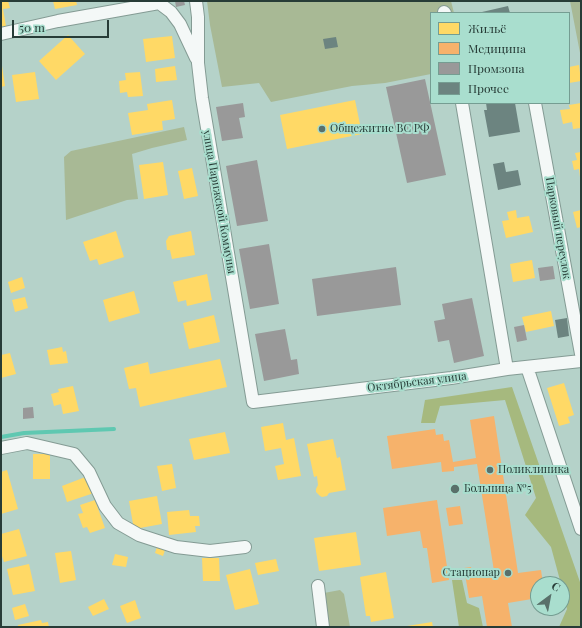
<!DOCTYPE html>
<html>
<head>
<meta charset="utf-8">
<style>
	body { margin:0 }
	#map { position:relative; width:582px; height:628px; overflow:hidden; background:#b5d2c9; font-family:"Playfair Display",serif }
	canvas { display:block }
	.frame { position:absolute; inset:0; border:2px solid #273c37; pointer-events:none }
	.legend { position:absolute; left:430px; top:12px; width:140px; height:92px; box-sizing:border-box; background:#a9dece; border:1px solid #759d92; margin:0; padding:5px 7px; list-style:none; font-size:12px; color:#273c37 }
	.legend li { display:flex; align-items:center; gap:8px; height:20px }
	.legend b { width:20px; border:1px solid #759d92 }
	.north { position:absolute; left:530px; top:576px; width:40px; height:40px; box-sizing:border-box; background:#a9dece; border:1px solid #759d92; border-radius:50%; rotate:32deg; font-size:11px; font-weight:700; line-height:16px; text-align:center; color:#273c37 }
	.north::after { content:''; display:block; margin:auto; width:14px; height:18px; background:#59706a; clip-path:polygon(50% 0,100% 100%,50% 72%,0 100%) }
	.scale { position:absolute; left:12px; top:20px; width:97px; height:18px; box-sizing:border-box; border:2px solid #273c37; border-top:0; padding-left:5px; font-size:12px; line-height:14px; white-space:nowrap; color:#273c37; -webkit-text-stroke:3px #a9dece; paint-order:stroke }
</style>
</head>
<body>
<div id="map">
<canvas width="582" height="628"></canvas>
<div class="frame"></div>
<ul class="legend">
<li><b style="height:11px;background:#ffd966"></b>Жильё</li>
<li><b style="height:11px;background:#f6b26b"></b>Медицина</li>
<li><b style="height:11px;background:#999"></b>Промзона</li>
<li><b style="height:11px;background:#6c8480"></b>Прочее</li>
</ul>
<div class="north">С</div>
<div class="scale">50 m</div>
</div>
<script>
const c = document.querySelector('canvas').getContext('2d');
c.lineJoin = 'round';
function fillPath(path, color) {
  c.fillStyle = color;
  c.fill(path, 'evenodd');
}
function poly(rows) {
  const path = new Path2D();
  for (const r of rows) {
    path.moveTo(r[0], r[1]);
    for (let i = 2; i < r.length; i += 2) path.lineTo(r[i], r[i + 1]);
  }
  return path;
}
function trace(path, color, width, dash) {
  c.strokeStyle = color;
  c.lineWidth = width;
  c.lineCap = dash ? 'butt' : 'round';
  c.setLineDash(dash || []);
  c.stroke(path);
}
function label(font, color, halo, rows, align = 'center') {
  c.font = font + ' "Playfair Display",serif';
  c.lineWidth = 4;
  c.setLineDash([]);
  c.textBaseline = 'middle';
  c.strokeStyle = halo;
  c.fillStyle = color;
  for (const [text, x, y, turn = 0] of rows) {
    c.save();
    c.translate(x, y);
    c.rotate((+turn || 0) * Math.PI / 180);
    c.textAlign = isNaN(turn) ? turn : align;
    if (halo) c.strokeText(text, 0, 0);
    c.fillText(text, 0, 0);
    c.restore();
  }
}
fillPath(poly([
	[207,1,451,1,454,13,431,13,431,74,385,83,352,86,271,102,259,83,222,87,210,25],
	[570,1,581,1,581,58],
	[184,127,187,140,152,148,132,154,138,199,127,200,66,220,64,157,71,151],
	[340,590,344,594,350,627,325,627,324,593]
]), '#a8b995');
fillPath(poly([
	[512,387,581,585,581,627,559,627,567,609,562,589,562,584,561,584,551,547,525,515,536,498,505,400,440,406,435,423,421,423,425,400],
	[452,580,462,580,467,603,479,608,483,627,459,627]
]), '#a6b97e');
fillPath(poly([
	[1,1,8,1,10,8,3,9,6,26,1,27],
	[53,1,76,1,77,5,55,9],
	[68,35,85,54,56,80,39,61],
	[172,36,175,58,146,62,143,39],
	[579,65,581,81,569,83,569,67],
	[1,66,2,66,5,86,1,87],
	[175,66,177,80,156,82,155,69],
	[35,72,39,99,16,102,12,75],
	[140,72,143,96,128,97,127,92,120,93,119,81,126,80,125,73],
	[172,100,175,119,162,121,163,130,132,135,128,113,148,110,147,104],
	[355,100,362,134,287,149,280,115],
	[581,103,581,128,573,129,572,122,563,124,560,110,570,109,569,105],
	[581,152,581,177,580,177,579,169,574,170,572,161,577,160,575,153],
	[163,162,168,195,144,199,139,165],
	[192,168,198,196,184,199,178,171],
	[516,210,517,218,529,216,533,232,506,238,502,221,509,220,507,212],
	[581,210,581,227,577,228,573,212],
	[116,231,124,257,99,265,97,259,90,261,83,242],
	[191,231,195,255,172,259,170,250,167,250,166,241,169,236],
	[532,260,535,278,513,282,510,264],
	[207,274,212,300,187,306,186,300,178,302,173,282],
	[22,277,25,288,11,293,8,282],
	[134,291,140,313,109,322,103,300],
	[25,297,28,308,15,312,12,300],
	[551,311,554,326,526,332,522,317],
	[214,315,220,342,189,349,183,323],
	[62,347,63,352,66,351,68,363,50,365,47,350],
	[10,353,16,374,1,378,1,355],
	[220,359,227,387,140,407,136,388,129,389,124,368,148,362,150,374],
	[564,383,574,415,568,417,570,423,559,426,547,388],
	[73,386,79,411,63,414,61,404,54,406,51,394,59,392,58,389],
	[283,423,286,440,294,438,301,476,278,480,275,466,284,464,281,448,265,451,261,427],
	[225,432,230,453,194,460,189,439],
	[333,439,337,458,340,457,346,490,329,493,327,496,322,497,320,496,316,492,316,489,318,485,317,476,314,477,307,444],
	[33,454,50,454,50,479,33,479],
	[172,464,176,488,162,491,157,466],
	[7,470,18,509,1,514,1,472],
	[88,476,94,493,67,502,62,486],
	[157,496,162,524,140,528,136,527,133,524,129,501],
	[95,500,105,528,90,533,87,527,83,528,78,514,83,513,80,505],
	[189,510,190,516,199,516,200,526,195,526,196,532,169,535,167,512],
	[19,529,27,556,4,562,1,553,1,534],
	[356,532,361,565,319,571,314,538],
	[158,544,166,547,163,556,155,553],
	[71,551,76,580,60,583,55,553],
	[115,554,128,557,126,567,112,565],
	[202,558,219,558,220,581,203,581],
	[276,559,279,571,258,575,255,563],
	[29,564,35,591,13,595,7,569],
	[250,569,259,604,235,610,226,575],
	[386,572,394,618,371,622,370,616,366,616,360,577],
	[104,599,109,609,93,616,88,607],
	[135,600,141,618,127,623,120,606],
	[25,604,29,616,15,620,12,608],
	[41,620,42,623,48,622,49,627,18,627,18,625],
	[432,622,433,627,407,627,407,626]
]), '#ffd966');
fillPath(poly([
	[494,416,518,573,541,570,543,584,538,584,538,598,508,603,512,627,487,627,482,596,469,598,464,568,471,567,472,574,494,571,477,464,454,467,454,471,442,472,441,462,392,469,387,436,435,429,436,435,443,434,444,441,449,440,453,462,476,458,470,420],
	[437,500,449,580,432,583,427,548,423,548,420,531,387,536,383,508],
	[460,506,463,524,449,526,446,508]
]), '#f6b26b');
fillPath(poly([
	[175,1,184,1,185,5,176,7],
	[425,79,446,175,407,183,386,87],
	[243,103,245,117,239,118,243,138,222,141,216,107],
	[257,160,268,221,237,226,226,166],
	[269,244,279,304,250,309,239,249],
	[553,266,555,279,540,281,538,268],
	[396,267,401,305,317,316,312,279],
	[472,298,484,356,454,363,449,340,438,342,434,321,445,319,442,304],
	[524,325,527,340,517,342,514,327],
	[285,329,291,360,297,359,299,374,264,381,255,334],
	[33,407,34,418,23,419,23,408]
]), '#999');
trace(poly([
	[1,437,24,433,114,429]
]), '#5fc8b1', 4);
fillPath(poly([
	[508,6,510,13,482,13,482,12],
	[336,37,338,47,325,49,323,39],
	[486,103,515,103,520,132,489,137,484,110,487,110],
	[504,162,506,172,518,170,521,185,498,190,493,164],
	[567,318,569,336,558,338,555,320]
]), '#6c8480');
const street = poly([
	[196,1,198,17,198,63,202,98,253,402,451,378,507,369,581,361],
	[444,12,445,13],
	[1,34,58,21,159,3,171,12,180,24,196,58],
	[462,103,507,369],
	[535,103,581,354],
	[527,367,581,529],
	[1,448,27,443,74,454,89,472,105,506,118,523,139,535,176,547,210,551,245,547],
	[318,586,323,627]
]);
trace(street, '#849b94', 14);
trace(street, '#f4f8f7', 12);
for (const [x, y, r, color] of [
	[322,129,4,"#59706a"],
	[490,470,4,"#59706a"],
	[455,489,5,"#59706a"],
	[508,573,4,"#59706a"]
]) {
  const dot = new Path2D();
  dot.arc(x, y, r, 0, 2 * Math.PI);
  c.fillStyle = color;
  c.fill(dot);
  trace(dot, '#a9dece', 1.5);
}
label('11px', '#273c37', '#a9dece', [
	["Общежитие ВС РФ",330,129],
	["Поликлиника",498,470],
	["Больница №5",464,489],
	["Стационар",500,573,"right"]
], 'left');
label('11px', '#273c37', '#a9dece', [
	["улица Парижской Коммуны",219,202,80],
	["Парковый переулок",558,228,80],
	["Октябрьская улица",417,382,-7]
]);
</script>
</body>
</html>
